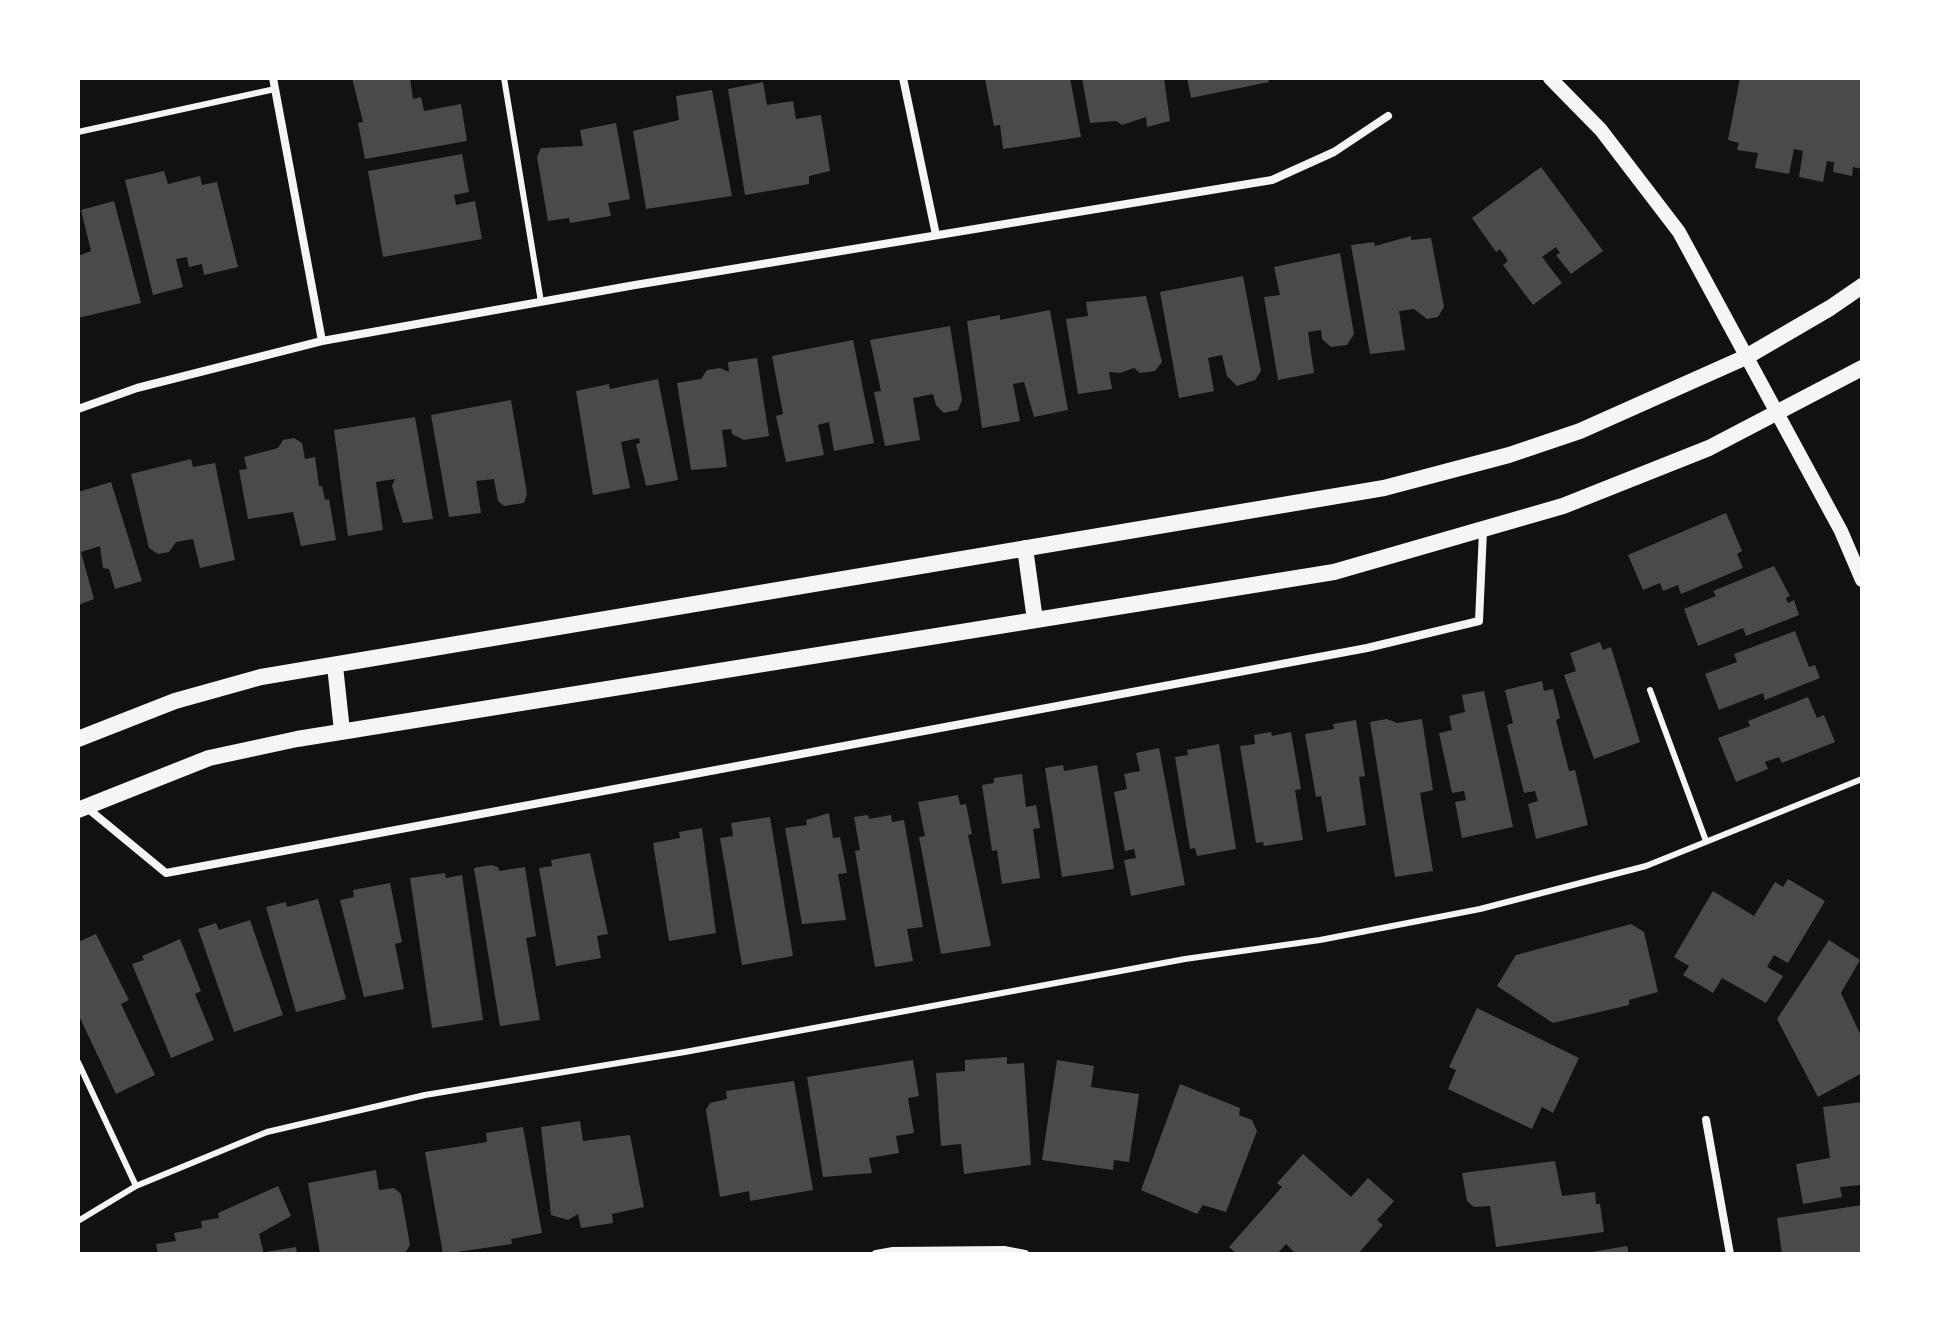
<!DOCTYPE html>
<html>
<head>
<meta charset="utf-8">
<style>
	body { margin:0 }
	#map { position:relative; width:1940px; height:1332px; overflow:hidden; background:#111; font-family:"DM Sans",sans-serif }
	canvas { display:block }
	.frame { position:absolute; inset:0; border:80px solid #fff; pointer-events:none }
</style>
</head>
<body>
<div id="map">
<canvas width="1940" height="1332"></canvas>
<div class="frame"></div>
</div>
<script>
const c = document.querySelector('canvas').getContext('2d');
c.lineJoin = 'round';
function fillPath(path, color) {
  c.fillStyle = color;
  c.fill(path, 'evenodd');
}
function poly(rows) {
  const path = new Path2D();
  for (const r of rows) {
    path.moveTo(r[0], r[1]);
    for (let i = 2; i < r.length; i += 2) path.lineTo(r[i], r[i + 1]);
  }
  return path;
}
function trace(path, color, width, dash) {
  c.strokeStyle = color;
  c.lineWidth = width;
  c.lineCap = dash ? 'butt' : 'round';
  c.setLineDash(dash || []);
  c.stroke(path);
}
fillPath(poly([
	[352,78,410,78,413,99,421,97,424,111,461,104,467,141,365,159,358,123,363,122],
	[1070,78,1081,137,1003,149,1000,125,994,126,985,79],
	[1082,78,1164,78,1170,121,1147,127,1146,117,1122,125,1116,121,1090,123],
	[1187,78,1268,78,1269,82,1191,98],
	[1740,78,1862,78,1862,169,1853,167,1852,176,1833,172,1834,162,1827,161,1823,182,1799,177,1803,151,1794,149,1789,174,1755,168,1758,153,1737,150,1739,143,1728,140],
	[763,82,767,105,793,101,796,119,821,115,830,171,809,176,809,184,745,195,728,89],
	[712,90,732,196,646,209,633,131,679,120,676,96],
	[616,123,630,199,608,203,611,216,570,223,569,218,548,221,537,157,541,148,583,146,580,130],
	[462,154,469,192,454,195,456,205,475,201,482,239,383,257,368,171],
	[1541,167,1603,251,1571,274,1556,255,1560,253,1556,247,1542,257,1562,283,1533,305,1503,265,1508,261,1500,249,1496,252,1472,218],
	[164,171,168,184,200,176,202,185,217,182,238,267,204,275,202,264,189,267,187,257,176,259,183,287,153,295,125,180],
	[114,201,141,303,78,318,78,256,91,251,81,210],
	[1411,236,1411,240,1431,238,1444,307,1438,317,1427,319,1414,309,1399,311,1405,350,1370,354,1351,245,1374,242,1375,246],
	[1340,253,1354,334,1347,345,1331,347,1322,339,1321,330,1308,332,1314,373,1278,380,1264,297,1280,295,1274,267],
	[1243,276,1261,371,1255,380,1237,386,1227,376,1222,355,1208,358,1214,391,1179,398,1160,292],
	[1146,296,1162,362,1155,371,1140,373,1134,368,1120,373,1109,372,1112,389,1078,394,1066,319,1088,316,1086,302],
	[1050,310,1068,410,1034,417,1024,382,1013,384,1020,421,982,428,967,321,1000,315,1000,320],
	[950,326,962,400,958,410,944,413,936,405,933,394,913,398,920,440,885,446,874,392,881,391,870,340],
	[853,340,874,443,834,451,829,422,818,425,824,455,786,462,776,416,783,414,772,356],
	[757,358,769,436,744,440,732,434,731,429,722,430,727,467,691,470,677,383,701,379,707,370,720,368,729,372,728,362],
	[658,379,678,480,646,486,636,444,640,443,639,438,621,442,630,488,593,495,576,391,609,384,610,389],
	[511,400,527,494,524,503,504,506,498,501,494,479,476,481,481,513,449,517,431,415],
	[415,417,433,519,403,523,392,486,395,479,376,482,383,530,348,536,334,430],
	[294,438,302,443,305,459,315,457,319,486,322,486,325,500,329,499,336,540,301,546,293,512,248,519,239,470,247,469,244,457,278,448,283,440],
	[191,459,193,467,215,463,235,560,200,568,193,539,176,542,169,552,158,554,149,548,131,474],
	[111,482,142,581,115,589,109,569,103,568,100,546,81,552,94,599,78,605,78,492],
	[1726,513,1742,551,1737,554,1743,568,1681,594,1678,585,1663,591,1660,583,1643,590,1628,555],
	[1774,566,1790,596,1786,598,1788,603,1794,600,1799,615,1746,636,1743,628,1698,646,1684,609,1716,596,1713,591],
	[1795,631,1809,667,1815,665,1820,678,1765,700,1763,693,1719,710,1705,674,1737,662,1734,654],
	[1600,642,1603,650,1611,647,1640,742,1594,759,1564,675,1576,671,1570,653],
	[1542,681,1544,691,1553,689,1560,718,1556,720,1569,771,1575,770,1588,825,1536,839,1528,804,1538,801,1535,791,1524,793,1507,725,1513,723,1505,690],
	[1484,691,1513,827,1462,838,1455,802,1466,800,1464,791,1452,793,1439,733,1452,730,1449,716,1465,712,1462,695],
	[1808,697,1817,718,1824,715,1835,742,1782,763,1779,757,1765,762,1768,769,1736,782,1718,738,1750,726,1748,721],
	[1387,719,1397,723,1422,719,1433,790,1420,793,1433,871,1395,877,1370,722],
	[1356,720,1365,776,1359,777,1366,825,1327,832,1321,796,1316,797,1305,734,1334,729,1333,724],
	[1271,732,1272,736,1291,732,1301,789,1295,790,1303,840,1264,846,1263,842,1256,843,1240,746,1255,744,1254,735],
	[1219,744,1236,849,1197,856,1195,848,1190,849,1175,757,1188,755,1187,750],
	[1159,748,1185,885,1131,896,1124,860,1136,858,1134,849,1125,851,1114,792,1127,789,1124,774,1140,771,1136,753],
	[1063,765,1064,771,1097,765,1114,869,1062,877,1045,768],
	[1022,774,1026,807,1036,805,1040,828,1033,829,1040,878,1002,884,997,850,992,851,982,785,994,783,994,778],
	[958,795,960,805,966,804,972,834,968,835,991,946,941,954,919,837,925,836,918,802],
	[829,813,833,838,840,837,847,873,838,874,846,920,802,924,785,828,807,825,806,820],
	[868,815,869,819,891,815,892,822,904,820,923,927,907,929,913,961,875,967,855,851,860,850,854,817],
	[770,817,793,956,742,965,720,838,733,836,731,823],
	[702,828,716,933,669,941,653,843,680,838,679,832],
	[590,853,608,934,597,936,601,958,556,966,539,868,552,866,551,860],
	[491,865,498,867,499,871,525,867,536,936,526,938,540,1020,500,1026,474,868],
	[445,873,446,878,462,875,483,1020,432,1028,410,878],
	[1788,879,1825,901,1788,963,1774,955,1767,967,1783,976,1766,1003,1722,978,1713,993,1683,975,1689,966,1674,957,1713,891,1754,916,1775,882,1783,887],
	[390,883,402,942,395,944,404,989,364,997,340,900,354,897,353,890],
	[318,899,346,999,296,1012,266,907,286,902,287,907],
	[250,920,283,1015,234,1032,198,929,216,923,219,930],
	[1631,924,1644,932,1658,992,1629,1000,1629,1005,1553,1023,1497,986,1516,955],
	[96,934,129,1000,121,1004,155,1075,116,1094,78,1014,78,942],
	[180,939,201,991,195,994,214,1040,171,1058,132,964,144,960,142,956],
	[1829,940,1860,960,1841,993,1862,1038,1862,1073,1818,1097,1777,1019],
	[1477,1008,1579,1058,1553,1113,1542,1107,1532,1129,1448,1089,1456,1070,1449,1067],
	[1007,1057,1007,1064,1024,1063,1031,1165,964,1174,961,1144,941,1146,936,1073,965,1071,965,1060],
	[913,1060,919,1096,908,1098,914,1133,896,1136,899,1153,869,1158,872,1173,823,1177,807,1077],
	[1057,1060,1094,1066,1091,1087,1139,1094,1129,1162,1114,1160,1113,1170,1042,1160],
	[794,1081,813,1190,750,1201,749,1191,720,1197,706,1110,710,1103,727,1099,726,1091],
	[1180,1084,1240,1108,1239,1115,1252,1120,1257,1131,1226,1212,1203,1205,1197,1214,1141,1190],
	[1862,1102,1860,1185,1840,1187,1842,1197,1803,1204,1796,1164,1830,1158,1823,1107],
	[580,1121,583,1141,630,1135,644,1207,612,1214,613,1223,581,1228,578,1214,568,1220,551,1215,541,1127],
	[523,1127,542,1233,511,1239,512,1244,443,1254,425,1152,487,1142,486,1133],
	[1303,1154,1351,1197,1368,1178,1394,1201,1377,1220,1383,1225,1358,1254,1296,1254,1286,1244,1277,1254,1237,1254,1229,1247,1282,1187,1277,1183],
	[1555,1161,1562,1196,1595,1192,1596,1204,1600,1204,1604,1232,1496,1247,1490,1206,1474,1207,1467,1201,1462,1173],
	[376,1170,379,1190,394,1188,401,1194,410,1245,405,1253,320,1254,308,1183],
	[278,1186,291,1216,259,1234,264,1254,158,1254,156,1244,176,1241,174,1233,202,1228,201,1221,219,1218,218,1213],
	[1862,1205,1862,1254,1782,1254,1777,1218],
	[1627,1246,1629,1254,1592,1254,1592,1252],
	[296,1247,297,1254,266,1254,266,1252]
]), '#4a4a4a');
trace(poly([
	[504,78,541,302],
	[78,132,275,89],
	[1650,690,1706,841],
	[78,1062,136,1186],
	[78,1221,136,1186,267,1132,425,1095,685,1052,1185,959,1320,940,1480,909,1646,866,1862,779]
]), '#f5f5f5', 6);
trace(poly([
	[273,78,322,341],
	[903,78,936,235],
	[78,409,137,388,322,341,635,285,1272,180,1334,152,1388,116],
	[86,807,166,873,1367,648,1479,621,1483,531],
	[1706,1120,1730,1254],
	[876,1254,893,1251,1004,1250,1025,1254]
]), '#f5f5f5', 8);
trace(poly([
	[1550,78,1601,130,1679,232,1841,531,1862,580]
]), '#f5f5f5', 14);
trace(poly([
	[1025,548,1035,620],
	[335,666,342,731],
	[78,739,175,701,261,677,1384,488,1509,455,1580,431,1746,357,1830,308,1862,286],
	[78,810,209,758,297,739,1334,572,1563,506,1709,448,1862,368]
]), '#f5f5f5', 16);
</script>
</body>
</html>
